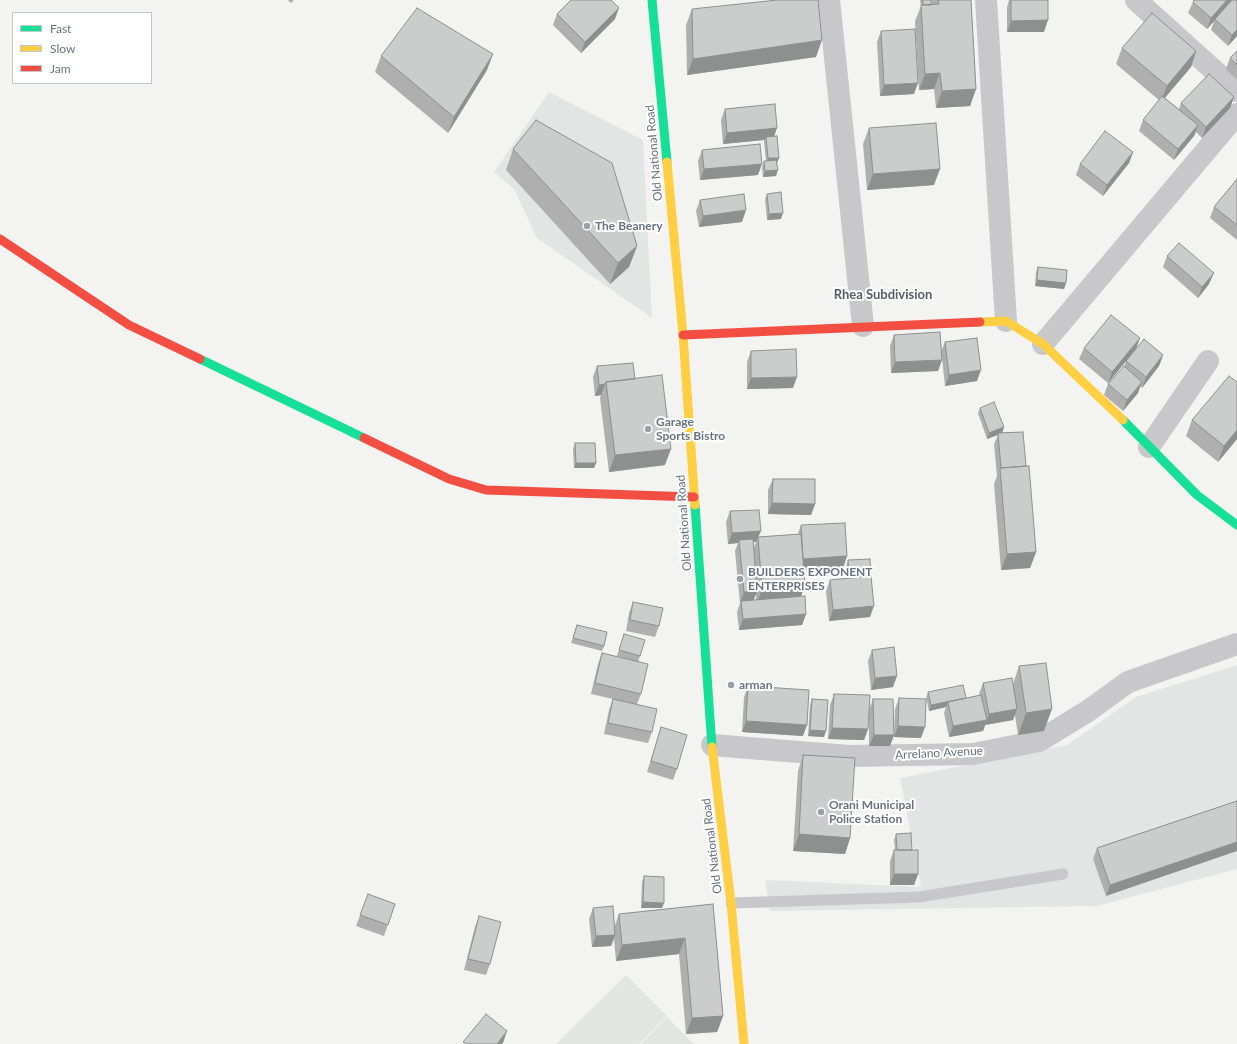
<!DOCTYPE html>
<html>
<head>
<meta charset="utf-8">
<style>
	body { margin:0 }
	#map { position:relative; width:1237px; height:1044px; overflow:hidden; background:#f3f3f2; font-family:Lato,sans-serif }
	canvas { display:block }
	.legend { position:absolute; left:12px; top:12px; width:140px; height:72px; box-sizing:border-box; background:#fff; border:1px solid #c2c7cc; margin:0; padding:5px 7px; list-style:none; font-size:12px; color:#67737f }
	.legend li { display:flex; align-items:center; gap:8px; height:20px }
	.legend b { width:20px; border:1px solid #c2c7cc }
</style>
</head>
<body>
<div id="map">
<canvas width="1237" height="1044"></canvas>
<ul class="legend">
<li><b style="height:5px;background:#16e098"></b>Fast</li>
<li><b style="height:5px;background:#ffcf43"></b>Slow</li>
<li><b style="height:5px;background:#f24e42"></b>Jam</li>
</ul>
</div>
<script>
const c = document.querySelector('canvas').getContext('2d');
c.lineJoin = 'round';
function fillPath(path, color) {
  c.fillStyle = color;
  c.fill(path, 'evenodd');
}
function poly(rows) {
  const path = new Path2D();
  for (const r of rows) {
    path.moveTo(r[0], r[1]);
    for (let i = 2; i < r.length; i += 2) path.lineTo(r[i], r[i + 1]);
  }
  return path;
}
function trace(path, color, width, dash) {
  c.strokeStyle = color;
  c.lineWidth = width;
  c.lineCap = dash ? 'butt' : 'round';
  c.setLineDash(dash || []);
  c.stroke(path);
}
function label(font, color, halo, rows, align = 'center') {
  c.font = font + ' Lato,sans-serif';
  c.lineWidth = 4;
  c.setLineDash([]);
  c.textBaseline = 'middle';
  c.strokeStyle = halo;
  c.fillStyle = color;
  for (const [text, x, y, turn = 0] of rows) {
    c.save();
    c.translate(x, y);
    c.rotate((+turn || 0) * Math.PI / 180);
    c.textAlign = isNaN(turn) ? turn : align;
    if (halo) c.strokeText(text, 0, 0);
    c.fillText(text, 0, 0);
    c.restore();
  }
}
fillPath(poly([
	[549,92,643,140,652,318,537,238,514,189,494,172],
	[1237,665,1237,869,1097,906,770,911,765,880,921,887,900,778,1067,745,1136,697]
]), '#e3e5e5');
fillPath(poly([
	[626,975,667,1016,639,1044,556,1044],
	[667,1017,694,1044,641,1044]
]), '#e2e5e0');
trace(poly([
	[731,903,919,897,1063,874]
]), '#c8c8ca', 11);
trace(poly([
	[829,0,863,326],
	[986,0,1006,321],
	[1136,0,1237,91],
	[1043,344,1237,114],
	[1149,447,1208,361],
	[712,745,849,756,973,754,1039,741,1088,711,1128,682,1237,644]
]), '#c8c8ca', 22);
trace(poly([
	[652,0,667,162],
	[200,359,364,438],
	[1123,420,1197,495,1237,525],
	[695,505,712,747]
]), '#16e098', 9);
trace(poly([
	[667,162,683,335,695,505],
	[980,322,1006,321,1043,344,1123,420],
	[712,747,731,903,744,1044]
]), '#ffcf43', 9);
trace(poly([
	[0,239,129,325,200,359],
	[683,335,980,322],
	[364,438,449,479,486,490,694,497]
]), '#f24e42', 9);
fillPath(poly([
	[288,0,294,0,291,3],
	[920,0,931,0,931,5,932,5,931,0,971,0,976,89,970,106,936,108,934,89,919,90,915,21,921,6],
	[1009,0,1048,0,1044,32,1007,32,1007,7],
	[1193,2,1237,36,1228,46,1211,30,1214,21,1207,29,1188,13],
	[692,9,816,57,687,75,686,25],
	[557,14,615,19,581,53,553,25],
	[881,31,914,94,880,96,877,42],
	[1122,48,1196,51,1191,67,1165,98,1179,109,1181,103,1234,97,1230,108,1202,138,1196,132,1194,136,1174,160,1139,131,1143,120,1159,100,1116,64],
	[1237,51,1237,80,1226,69,1230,58],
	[381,56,487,70,448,133,375,72],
	[725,109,777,128,774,136,777,163,776,176,763,177,762,167,764,161,766,161,764,142,764,140,723,144,721,120],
	[869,128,934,185,867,190,863,144],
	[513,149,637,246,629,267,610,284,506,170],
	[702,150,758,175,700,180,698,161],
	[1133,152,1129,163,1103,196,1076,175,1080,164],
	[1237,179,1237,240,1210,218,1214,207],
	[767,194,781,219,767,220,765,199],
	[700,200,742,222,699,227,696,211],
	[1167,256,1209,284,1198,298,1163,267],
	[1038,267,1066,283,1064,289,1035,286,1036,272],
	[894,335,941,352,945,342,977,381,945,386,942,358,938,371,891,373,890,346],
	[1084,348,1136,349,1163,355,1159,366,1142,388,1140,386,1138,393,1123,411,1104,395,1108,384,1124,367,1126,361,1108,383,1079,359],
	[751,351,793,388,747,389,747,362],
	[597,366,635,379,665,465,609,472,600,398,601,395,595,396,593,377],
	[980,408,1004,427,1002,433,1026,466,1036,552,1030,568,1001,570,994,484,997,476,994,444,998,435,987,439,978,413],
	[1192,420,1237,439,1218,462,1186,436],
	[575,443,596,463,594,468,574,468,573,449],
	[773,479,815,504,811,515,768,514,768,490],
	[730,511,758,537,798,534,801,525,847,556,843,568,804,570,801,596,806,614,802,625,739,630,737,612,740,603,735,551,738,543,728,544,726,522],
	[753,542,756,542,753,550],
	[756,594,756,600,753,600],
	[848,560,869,576,870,617,829,621,826,591,830,580,847,579,846,566],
	[633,602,659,626,655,637,626,631,629,613],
	[577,625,604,646,602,651,571,643],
	[624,634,640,656,638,662,641,694,637,704,652,732,648,743,604,734,609,710,613,699,591,694,598,664,602,653,638,662,617,656],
	[872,650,893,687,871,690,868,661],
	[1019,666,1044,731,1018,735,1015,715,1013,720,985,725,983,731,949,737,944,713,946,707,929,711,926,698,928,692,966,698,980,695,979,694,983,683,1013,684],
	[748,686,803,736,742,732,744,697],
	[834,694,868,729,864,740,828,739,830,705],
	[899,698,921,738,894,737,895,709],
	[812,699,824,737,808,736,810,705],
	[873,699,894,735,890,746,869,746,869,710],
	[661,727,677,769,673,780,647,772],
	[803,755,850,838,845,854,793,851,798,771],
	[1237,801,1106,896,1093,859,1097,848],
	[896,834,912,850,918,874,914,885,890,885,890,861,894,850,895,850,894,840],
	[644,876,662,908,641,908,642,882],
	[368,894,395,904,384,936,356,926],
	[713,904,723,1016,717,1032,686,1034,679,954,616,961,614,939,611,946,592,947,589,919,593,908,615,925,619,914],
	[479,916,490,964,486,975,464,970,475,927]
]), '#afafaf');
fillPath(poly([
	[1227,0,1233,0,1215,19,1214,21,1207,29,1211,18],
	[619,8,615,19,581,53,585,42],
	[1048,20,1044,32,1007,32,1011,21],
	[1237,30,1237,36,1228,46,1232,35],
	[822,40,816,57,687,75,693,59],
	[1196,51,1191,67,1161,102,1167,86],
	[493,54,487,70,448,133,454,117],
	[940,73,934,89,919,90,925,74],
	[918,83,914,94,880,96,884,85],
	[976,89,970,106,936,108,942,91],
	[1234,97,1230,108,1202,138,1206,127],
	[1198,125,1194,136,1174,160,1178,149],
	[777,128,773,139,766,137,764,140,723,144,727,133],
	[1133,152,1129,163,1103,196,1107,185],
	[768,158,779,158,777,163,766,164],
	[762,164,758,175,700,180,704,169],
	[940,169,934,185,867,190,873,174],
	[778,170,776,176,763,177,765,171],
	[746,210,742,222,699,227,703,216],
	[783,213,781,219,767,220,769,214],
	[637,246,629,267,610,284,618,263],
	[1214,273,1209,284,1198,298,1202,287],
	[1037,280,1066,283,1064,289,1035,286],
	[1140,338,1136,349,1108,383,1112,372],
	[1163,355,1159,366,1142,388,1146,377],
	[942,360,938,371,891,373,895,362],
	[981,370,977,381,945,386,949,375],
	[797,377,793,388,747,389,751,378],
	[1142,382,1138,393,1123,411,1127,400],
	[605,384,601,395,595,396,599,385],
	[1004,427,1002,433,987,439,989,433],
	[1237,430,1237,439,1218,462,1224,446],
	[671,449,665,465,609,472,615,455],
	[576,463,596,463,594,468,574,468],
	[772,503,815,504,811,515,768,514],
	[761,531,756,542,740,543,739,540,738,543,728,544,732,533],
	[1036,552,1030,568,1001,570,1007,554],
	[847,556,843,568,799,570,803,559],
	[871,573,869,578,847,580,849,574],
	[805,585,799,602,756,605,762,589],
	[757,591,753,602,741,601,740,603,744,592],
	[874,606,870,617,829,621,833,610],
	[806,614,802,625,739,630,743,619],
	[897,676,893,687,871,690,875,678],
	[948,702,946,707,929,711,931,705],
	[1017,709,1013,720,985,725,989,714],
	[1052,709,1044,731,1018,735,1026,713],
	[987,720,983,731,949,737,953,726],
	[746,721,807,725,803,736,742,732],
	[898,726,925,727,921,738,894,737],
	[832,728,868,729,864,740,828,739],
	[810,730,826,731,824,737,808,736],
	[874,735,894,735,890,746,869,746],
	[799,834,850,838,845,854,793,851],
	[1237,842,1237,851,1106,896,1110,885],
	[894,874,918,874,914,885,890,885],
	[643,902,664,903,662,908,641,908],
	[615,935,611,946,592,947,596,936],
	[685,938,679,954,616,961,622,945],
	[723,1016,717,1032,686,1034,692,1018],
	[507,1031,503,1043,502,1044,497,1044]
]), '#8e8f8f');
const building = poly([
	[571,0,611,0,619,8,585,42,557,14,571,0],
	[777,0,818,0,822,40,693,59,692,9,777,0],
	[923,0,931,0,931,5,923,5,923,0],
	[938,0,971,0,976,89,942,91,940,73,925,74,921,5,939,4,938,0],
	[1011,0,1048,0,1048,20,1011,21,1011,0],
	[1194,0,1227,0,1211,18,1193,2,1194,0],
	[1232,0,1237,0,1237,30,1232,35,1215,19,1232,0],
	[417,8,493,54,454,117,381,56,417,8],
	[1152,13,1196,51,1167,86,1122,48,1152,13],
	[915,29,918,83,884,85,881,31,915,29],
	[1237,51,1237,65,1230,58,1237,51],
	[1209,74,1234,97,1206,127,1181,103,1209,74],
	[1162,96,1198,125,1178,149,1143,120,1162,96],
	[775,104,777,128,727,133,725,109,775,104],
	[536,120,612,163,637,246,618,263,513,149,536,120],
	[936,123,940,169,873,174,869,128,936,123],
	[1105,131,1133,152,1107,185,1080,164,1105,131],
	[777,136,779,158,768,158,766,137,777,136],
	[760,144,762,164,704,169,702,150,760,144],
	[776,160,778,170,765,171,764,161,776,160],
	[1237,179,1237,225,1214,207,1237,179],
	[781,192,783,213,769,214,767,194,781,192],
	[744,194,746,210,703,216,700,200,744,194],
	[1179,243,1214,273,1202,287,1167,256,1179,243],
	[1038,267,1067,270,1066,283,1037,280,1038,267],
	[1111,315,1140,338,1112,372,1084,348,1111,315],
	[940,332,942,360,895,362,894,335,940,332],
	[977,338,981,370,949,375,945,342,977,338],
	[1144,339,1163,355,1146,377,1126,361,1144,339],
	[796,349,797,377,751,378,751,351,796,349],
	[633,363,635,379,606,382,605,384,599,385,597,366,633,363],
	[1124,366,1142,382,1127,400,1108,384,1124,366],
	[662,375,671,449,615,455,606,382,662,375],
	[1229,376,1237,382,1237,430,1224,446,1192,420,1229,376],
	[994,402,1004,427,989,433,980,408,994,402],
	[1023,432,1026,466,1001,468,998,433,1023,432],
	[575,443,595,443,596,463,576,463,575,443],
	[1029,466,1036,552,1007,554,1000,468,1029,466],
	[773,479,815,479,815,504,772,503,773,479],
	[759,510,761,531,732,533,730,511,759,510],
	[845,523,847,556,803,559,801,525,845,523],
	[801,534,805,585,762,589,758,537,801,534],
	[753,539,757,591,744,592,739,540,753,539],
	[870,559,871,573,849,574,848,560,870,559],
	[871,576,874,606,833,610,830,580,871,576],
	[805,596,806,614,743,619,741,601,805,596],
	[633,602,663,608,659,626,630,620,633,602],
	[577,625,607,632,604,646,573,638,577,625],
	[624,634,645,640,640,656,619,650,624,634],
	[894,647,897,676,875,678,872,650,894,647],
	[602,653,648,664,641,694,595,683,602,653],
	[1046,663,1052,709,1026,713,1019,666,1046,663],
	[1012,678,1017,709,989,714,983,683,1012,678],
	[963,685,966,698,931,705,928,692,963,685],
	[748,686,809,690,807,725,746,721,748,686],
	[834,694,870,695,868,729,832,728,834,694],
	[981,695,987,720,953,726,948,702,981,695],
	[899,698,926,699,925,727,898,726,899,698],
	[613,699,657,709,652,732,608,723,613,699],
	[812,699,828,700,826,731,810,730,812,699],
	[873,699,893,699,894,735,874,735,873,699],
	[661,727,687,735,677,769,651,761,661,727],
	[803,755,855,758,850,838,799,834,803,755],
	[1237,801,1237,842,1110,885,1097,848,1237,801],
	[911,833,912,850,897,850,896,834,911,833],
	[894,850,918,850,918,874,894,874,894,850],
	[644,876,664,877,664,903,643,902,644,876],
	[368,894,395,904,388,925,360,915,368,894],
	[713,904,723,1016,692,1018,685,938,622,945,619,914,713,904],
	[613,906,615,935,596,936,593,908,613,906],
	[479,916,501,922,490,964,468,959,479,916],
	[486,1014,507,1031,497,1044,467,1044,463,1042,486,1014]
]);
fillPath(building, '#cbcccc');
trace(building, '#8e8f8f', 1);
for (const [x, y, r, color] of [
	[587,226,4,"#98a0a7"],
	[648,429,4,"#98a0a7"],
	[740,579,4,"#98a0a7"],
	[731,685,4,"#98a0a7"],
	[821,812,4,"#98a0a7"]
]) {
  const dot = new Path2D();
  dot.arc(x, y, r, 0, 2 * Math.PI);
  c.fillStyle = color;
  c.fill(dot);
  trace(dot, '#fff', 1.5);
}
label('12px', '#67737f', '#fff', [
	["Old National Road",654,153,-95],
	["Old National Road",684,523,-94],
	["Arrelano Avenue",939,753,-3],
	["Old National Road",712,846,-97]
]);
label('bold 12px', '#67737f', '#fff', [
	["The Beanery",595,226],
	["Garage",656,422],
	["Sports Bistro",656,436],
	["BUILDERS EXPONENT",748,572],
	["ENTERPRISES",748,586],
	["arman",739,685],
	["Orani Municipal",829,805],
	["Police Station",829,819]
], 'left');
label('bold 13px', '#545d65', '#fff', [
	["Rhea Subdivision",883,295]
]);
</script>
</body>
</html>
